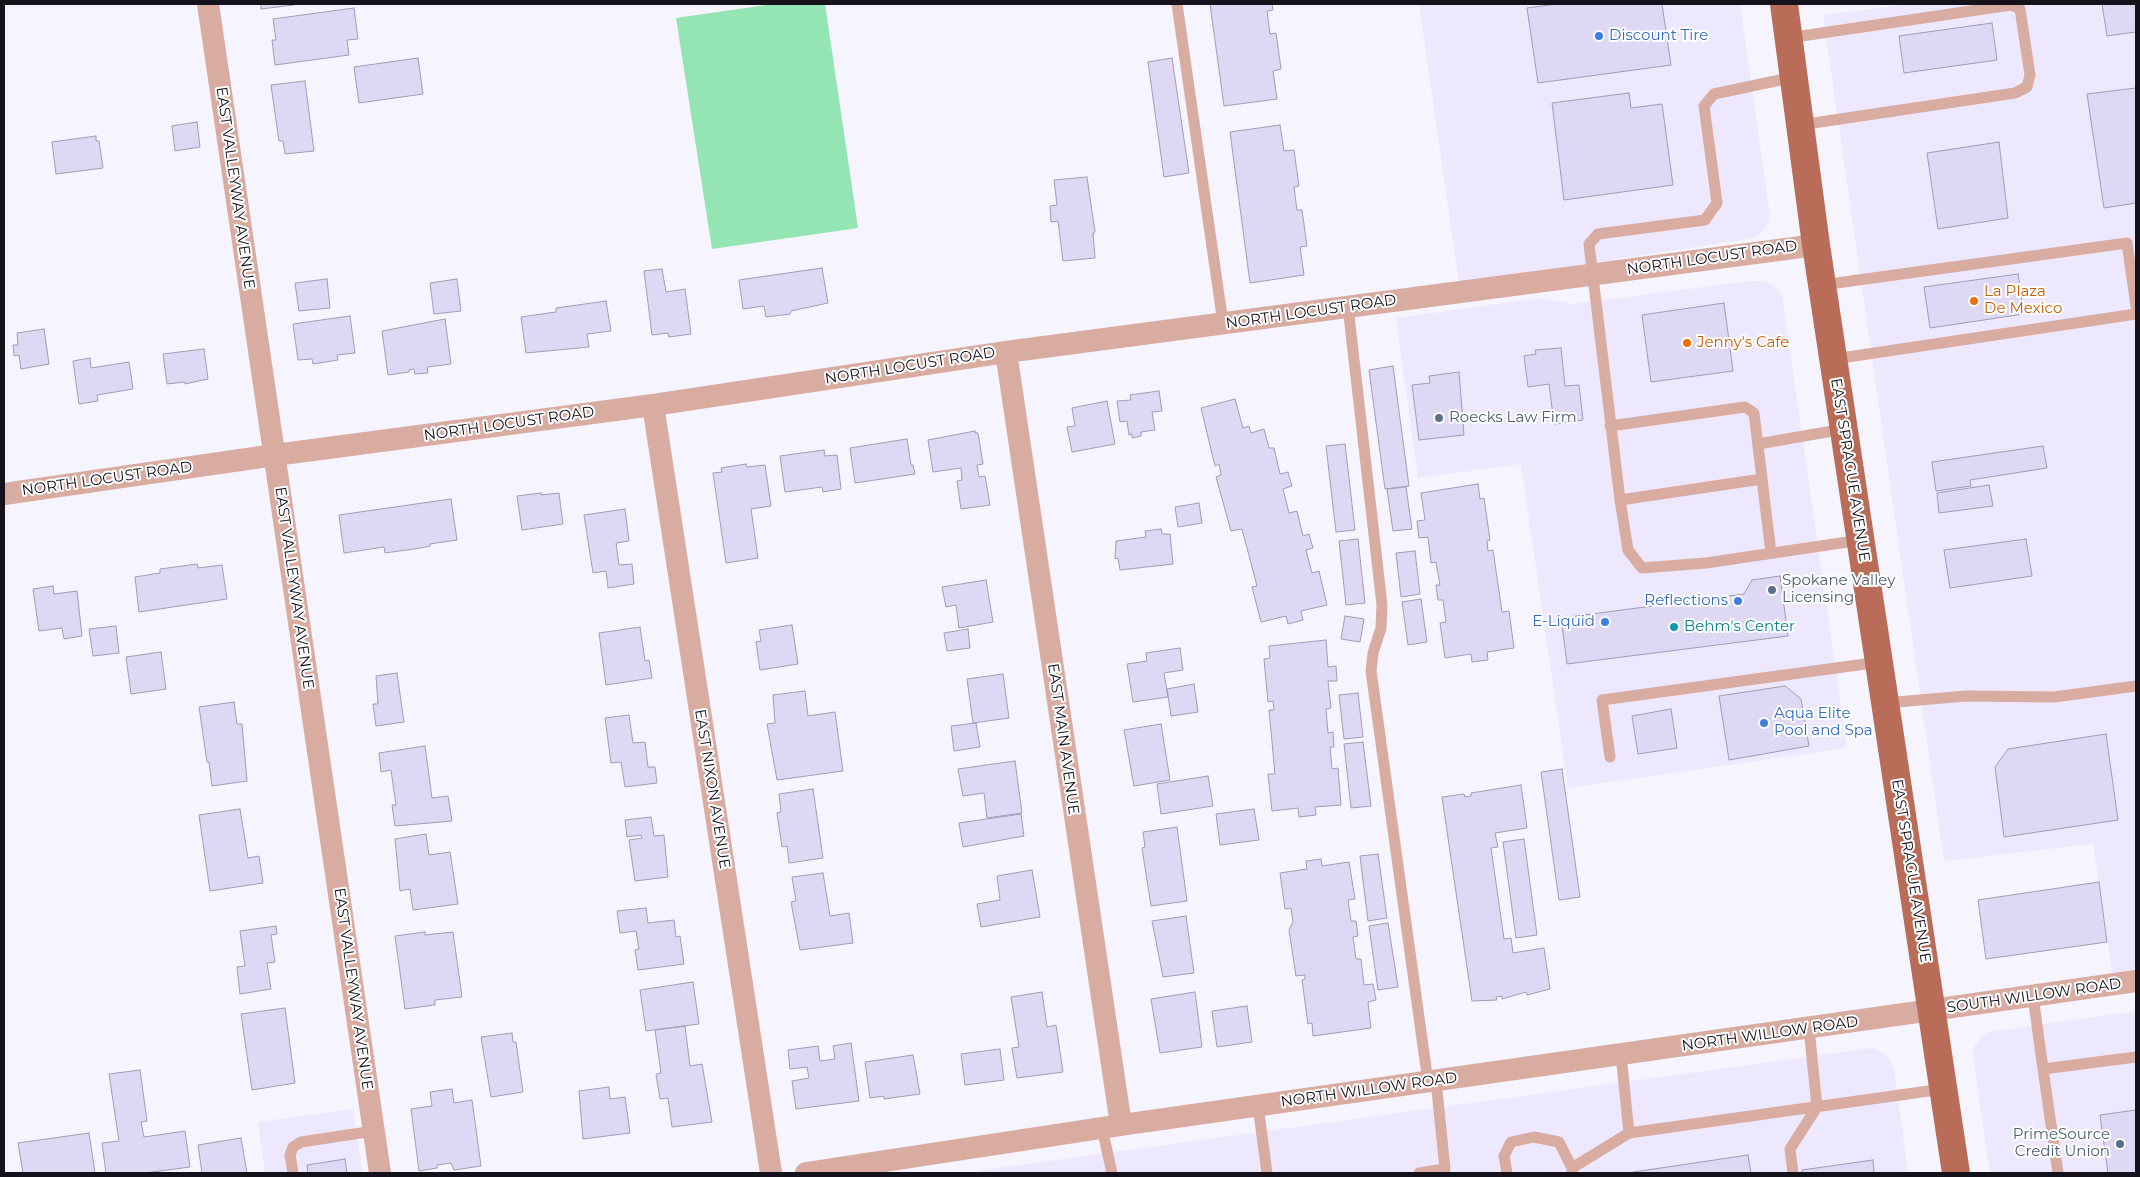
<!DOCTYPE html>
<html>
<head>
<meta charset="utf-8">
<style>
	body { margin:0 }
	#map { position:relative; width:2140px; height:1177px; overflow:hidden; background:#f6f4ff; font-family:Montserrat,sans-serif }
	canvas { display:block }
	.frame { position:absolute; inset:0; border:5px solid #15121c; pointer-events:none }
</style>
</head>
<body>
<div id="map">
<canvas width="2140" height="1177"></canvas>
<div class="frame"></div>
</div>
<script>
const c = document.querySelector('canvas').getContext('2d');
c.lineJoin = 'round';
function fillPath(path, color) {
  c.fillStyle = color;
  c.fill(path, 'evenodd');
}
function poly(rows) {
  const path = new Path2D();
  for (const r of rows) {
    path.moveTo(r[0], r[1]);
    for (let i = 2; i < r.length; i += 2) path.lineTo(r[i], r[i + 1]);
  }
  return path;
}
function trace(path, color, width, dash) {
  c.strokeStyle = color;
  c.lineWidth = width;
  c.lineCap = dash ? 'butt' : 'round';
  c.setLineDash(dash || []);
  c.stroke(path);
}
function label(font, color, halo, rows, align = 'center') {
  c.font = font + ' Montserrat,sans-serif';
  c.lineWidth = 4;
  c.setLineDash([]);
  c.textBaseline = 'middle';
  c.strokeStyle = halo;
  c.fillStyle = color;
  for (const [text, x, y, turn = 0] of rows) {
    c.save();
    c.translate(x, y);
    c.rotate((+turn || 0) * Math.PI / 180);
    c.textAlign = isNaN(turn) ? turn : align;
    if (halo) c.strokeText(text, 0, 0);
    c.fillText(text, 0, 0);
    c.restore();
  }
}
fillPath(poly([
	[1419,4,1740,4,1770,216,1765,229,1755,238,1459,283],
	[1909,4,2136,4,2136,974,2113,977,2093,844,1944,861,1823,15],
	[1749,281,1764,281,1774,286,1782,296,1847,748,1568,788,1521,464,1418,478,1396,318,1541,298,1573,304],
	[2136,1011,2136,1173,1990,1173,1973,1056,1975,1045,1981,1036,1990,1032],
	[1872,1048,1882,1052,1889,1058,1894,1069,1908,1173,977,1173,983,1170],
	[353,1109,362,1173,265,1173,258,1122]
]), '#ede8fe');
fillPath(poly([
	[773,4,825,4,858,228,712,249,676,18]
]), '#94e4b4');
const building = poly([
	[261,4,294,4,294,5,261,9,261,4],
	[1210,4,1272,4,1273,10,1267,11,1270,34,1276,33,1281,69,1273,71,1277,99,1224,106,1210,4],
	[1557,4,1662,4,1671,65,1538,83,1527,8,1557,4],
	[2102,4,2136,4,2136,32,2107,36,2102,4],
	[354,8,358,39,347,40,349,55,275,65,272,40,276,40,273,19,354,8],
	[1992,23,1997,60,1904,73,1899,36,1992,23],
	[418,58,423,94,359,103,354,67,418,58],
	[1172,58,1189,173,1164,177,1148,62,1172,58],
	[305,81,314,151,285,154,283,141,279,141,271,85,305,81],
	[2136,88,2136,203,2104,208,2087,94,2136,88],
	[1629,93,1631,108,1662,104,1673,185,1564,200,1552,103,1629,93],
	[197,122,200,147,175,151,172,126,197,122],
	[1280,125,1284,151,1294,150,1299,186,1294,187,1297,210,1302,210,1307,246,1300,247,1304,275,1250,283,1230,132,1280,125],
	[96,136,96,141,99,141,103,168,56,174,52,142,96,136],
	[1999,142,2008,218,1938,229,1927,153,1999,142],
	[1087,177,1095,232,1093,233,1095,258,1063,261,1058,221,1051,222,1050,206,1057,205,1054,180,1087,177],
	[822,268,828,303,791,311,790,314,766,317,764,306,743,309,739,280,822,268],
	[662,269,666,292,685,289,691,334,669,337,668,333,652,335,644,271,662,269],
	[2018,274,2024,314,1930,328,1924,287,2018,274],
	[327,279,330,308,299,311,295,283,327,279],
	[457,279,461,311,434,314,430,283,457,279],
	[606,301,611,331,587,334,589,347,526,353,521,317,556,312,556,308,606,301],
	[1724,303,1733,371,1651,382,1642,315,1724,303],
	[350,316,355,353,337,355,338,360,313,364,312,359,298,360,293,324,350,316],
	[445,319,451,364,427,367,428,373,415,374,414,369,409,370,409,372,388,375,382,331,445,319],
	[44,329,49,364,21,369,19,355,14,356,13,345,18,345,17,333,44,329],
	[1561,348,1565,386,1579,385,1583,420,1554,424,1549,384,1528,387,1524,356,1536,354,1535,350,1561,348],
	[204,349,208,379,185,384,185,382,167,384,163,354,204,349],
	[90,358,91,368,129,362,133,389,97,395,98,401,79,404,73,361,90,358],
	[1393,366,1409,486,1385,489,1369,370,1393,366],
	[1459,372,1464,435,1419,440,1412,385,1430,383,1429,376,1459,372],
	[1159,391,1162,411,1152,412,1155,430,1141,432,1141,436,1132,438,1132,434,1129,435,1127,421,1120,422,1117,401,1131,400,1130,395,1159,391],
	[1235,399,1243,428,1249,426,1251,433,1264,429,1269,448,1274,448,1280,474,1288,472,1292,486,1283,489,1289,513,1297,511,1303,536,1309,534,1313,548,1306,550,1312,573,1319,571,1327,605,1301,611,1303,620,1288,624,1286,616,1261,622,1252,587,1257,586,1242,529,1231,531,1216,477,1221,475,1219,464,1215,466,1201,408,1235,399],
	[1107,401,1115,444,1072,452,1067,427,1075,426,1072,408,1107,401],
	[975,431,975,433,978,433,983,464,977,465,979,477,985,476,990,505,961,509,957,481,962,480,961,468,933,472,928,440,975,431],
	[907,439,911,465,913,465,915,474,855,483,850,448,907,439],
	[1345,444,1355,530,1336,532,1326,446,1345,444],
	[2043,446,2047,468,1970,480,1971,486,1936,491,1932,462,2043,446],
	[824,450,825,456,837,455,841,489,823,492,822,487,785,492,780,456,824,450],
	[746,464,747,467,765,465,771,506,751,509,758,558,726,563,713,473,722,472,721,468,746,464],
	[1478,484,1480,499,1484,498,1490,540,1487,541,1488,551,1493,550,1502,612,1509,611,1514,648,1487,652,1488,660,1472,662,1471,654,1445,658,1440,623,1446,622,1443,600,1438,600,1436,585,1440,585,1436,562,1431,563,1428,537,1419,538,1417,521,1425,520,1421,493,1478,484],
	[1989,485,1993,506,1939,513,1937,493,1989,485],
	[1406,487,1412,529,1393,531,1387,489,1406,487],
	[541,493,541,495,559,493,563,524,522,530,517,496,541,493],
	[451,499,457,540,430,544,430,546,421,548,385,553,384,547,344,553,339,515,451,499],
	[1199,503,1202,523,1178,527,1175,507,1199,503],
	[625,509,629,541,616,543,619,565,632,564,634,584,608,588,606,571,593,573,584,515,625,509],
	[1161,529,1162,534,1170,534,1173,564,1120,570,1118,558,1115,559,1116,541,1146,537,1145,531,1161,529],
	[1358,539,1365,603,1346,605,1339,541,1358,539],
	[2026,539,2032,576,1950,588,1944,550,2026,539],
	[1415,551,1420,594,1401,597,1396,553,1415,551],
	[197,564,198,568,222,565,227,599,139,612,135,577,160,573,160,569,197,564],
	[1780,576,1788,636,1567,664,1561,618,1744,594,1752,580,1780,576],
	[986,580,993,622,959,628,956,605,946,607,942,587,986,580],
	[53,586,54,594,77,591,82,636,64,639,62,628,39,631,33,589,53,586],
	[1421,599,1427,642,1408,645,1402,602,1421,599],
	[1345,616,1364,619,1360,642,1341,639,1345,616],
	[792,625,798,664,760,670,756,642,761,641,759,630,792,625],
	[116,626,119,653,93,656,89,629,116,626],
	[640,627,645,661,649,660,652,678,606,685,599,633,640,627],
	[968,629,970,648,947,651,944,633,968,629],
	[1326,640,1328,667,1336,666,1337,681,1328,681,1331,708,1326,709,1328,733,1333,732,1334,747,1330,747,1332,769,1338,768,1341,805,1315,807,1316,815,1299,817,1298,808,1272,811,1268,774,1275,774,1269,710,1274,710,1273,701,1268,702,1264,659,1270,658,1269,646,1326,640],
	[1180,648,1183,670,1164,673,1168,697,1133,702,1127,664,1147,661,1146,653,1180,648],
	[161,652,166,689,131,694,126,657,161,652],
	[397,673,404,722,376,726,373,704,378,704,376,676,397,673],
	[1003,674,1009,718,973,723,967,679,1003,674],
	[1194,684,1198,712,1171,716,1167,689,1194,684],
	[1785,686,1801,699,1809,746,1729,760,1719,696,1785,686],
	[805,691,808,716,835,712,843,771,777,780,767,724,775,723,773,695,805,691],
	[1358,693,1363,737,1344,739,1339,695,1358,693],
	[234,702,237,724,242,724,247,781,212,786,209,762,207,762,199,707,234,702],
	[1671,709,1677,748,1638,754,1632,716,1671,709],
	[629,715,633,743,645,742,648,767,655,767,657,783,625,787,621,762,611,763,605,718,629,715],
	[976,723,980,747,954,751,951,726,976,723],
	[1161,724,1170,780,1134,786,1124,730,1161,724],
	[2106,734,2118,820,2004,837,1995,767,2008,749,2106,734],
	[1363,742,1371,806,1351,808,1344,744,1363,742],
	[425,746,432,798,448,796,452,821,395,826,392,805,396,805,391,770,381,772,379,753,425,746],
	[1015,761,1022,813,987,818,984,793,963,796,958,769,1015,761],
	[1562,769,1580,897,1559,900,1541,772,1562,769],
	[1208,776,1213,806,1161,814,1157,784,1208,776],
	[1521,785,1527,828,1495,833,1498,847,1491,848,1504,939,1511,938,1513,953,1544,948,1550,989,1527,995,1526,992,1502,999,1502,996,1496,997,1497,1000,1472,1001,1442,797,1464,794,1465,797,1471,796,1471,793,1521,785],
	[813,789,823,858,789,863,787,846,782,847,777,813,781,812,779,794,813,789],
	[240,809,248,858,259,856,263,883,210,891,199,815,240,809],
	[1254,809,1259,840,1220,845,1216,814,1254,809],
	[1021,814,1024,836,963,847,959,823,1021,814],
	[651,817,654,836,664,835,668,877,635,881,629,840,642,838,641,835,627,837,625,820,651,817],
	[1177,827,1187,901,1151,906,1142,848,1145,847,1143,832,1177,827],
	[426,834,429,855,450,852,458,904,413,910,410,889,400,891,395,839,426,834],
	[1524,839,1537,935,1516,938,1503,842,1524,839],
	[1378,854,1387,918,1368,921,1360,856,1378,854],
	[1321,859,1322,866,1349,862,1355,899,1348,900,1351,921,1356,921,1358,936,1353,937,1356,959,1361,959,1364,985,1373,984,1376,1000,1368,1002,1371,1028,1313,1036,1312,1023,1308,1024,1302,980,1305,979,1305,975,1296,976,1289,930,1293,922,1291,908,1285,909,1280,873,1307,869,1306,861,1321,859],
	[1032,870,1040,917,981,927,977,904,1000,900,997,876,1032,870],
	[823,873,830,916,849,913,853,943,800,950,791,902,796,901,792,877,823,873],
	[2099,882,2107,942,1986,959,1978,900,2099,882],
	[646,908,648,923,674,920,676,937,680,936,684,964,638,970,635,950,639,949,636,931,620,933,617,911,646,908],
	[1186,916,1194,973,1163,977,1152,921,1186,916],
	[1388,923,1398,987,1378,990,1369,926,1388,923],
	[276,926,277,934,271,935,275,962,267,963,271,989,240,994,237,967,245,966,240,931,276,926],
	[425,932,425,935,453,932,462,997,435,1000,435,1005,405,1009,395,936,425,932],
	[693,982,699,1024,646,1031,640,990,693,982],
	[1042,992,1047,1027,1056,1025,1063,1072,1017,1078,1012,1048,1019,1047,1011,997,1042,992],
	[1195,992,1202,1047,1160,1053,1151,999,1195,992],
	[1247,1006,1252,1042,1217,1047,1212,1011,1247,1006],
	[285,1008,295,1083,252,1090,241,1014,285,1008],
	[685,1026,690,1066,702,1064,712,1122,672,1127,668,1098,660,1099,656,1074,661,1073,655,1030,685,1026],
	[512,1033,513,1042,516,1042,523,1092,491,1097,481,1037,512,1033],
	[851,1043,859,1101,796,1109,792,1081,809,1078,807,1067,790,1069,788,1050,818,1046,820,1061,835,1059,833,1046,851,1043],
	[1000,1049,1004,1080,965,1085,961,1054,1000,1049],
	[913,1055,920,1094,884,1099,884,1096,870,1098,865,1062,913,1055],
	[140,1070,147,1121,141,1122,144,1137,185,1131,190,1167,145,1173,106,1173,102,1143,119,1141,109,1074,140,1070],
	[609,1087,610,1099,625,1097,630,1133,583,1139,579,1091,609,1087],
	[452,1089,454,1103,472,1100,481,1166,454,1170,451,1163,437,1165,437,1168,419,1171,411,1109,432,1106,430,1092,452,1089],
	[2136,1110,2136,1173,2108,1173,2100,1115,2136,1110],
	[89,1133,95,1173,23,1173,18,1143,89,1133],
	[241,1138,247,1173,202,1173,198,1145,241,1138],
	[1748,1155,1751,1173,1627,1173,1748,1155],
	[345,1159,347,1173,308,1173,307,1165,345,1159],
	[1873,1160,1874,1173,1802,1173,1802,1170,1873,1160]
]);
fillPath(building, '#dfd8f4');
trace(building, '#a19bb5', 1);
trace(poly([
	[1177,4,1223,323],
	[1788,38,2011,5,2020,9,2030,75,2027,87,2015,93,1800,125],
	[1794,77,1714,94,1704,106,1717,203,1705,220,1598,234,1589,244,1620,500,1628,550,1642,568,1706,563,1861,540],
	[1822,285,2127,243,2136,306],
	[1348,307,1382,605,1381,628,1373,653,1371,671,1428,1082],
	[1834,359,2136,314],
	[1610,426,1745,407,1754,413,1771,553],
	[1758,444,1844,429],
	[1620,500,1762,479],
	[1885,703,1966,696,2054,697,2136,686],
	[1610,757,1602,700,1880,662],
	[2033,996,2043,1069,2136,1057],
	[1621,1055,1629,1133,1943,1089],
	[2043,1069,2058,1173],
	[1258,1106,1267,1173],
	[1102,1128,1112,1173],
	[1572,1168,1629,1133],
	[293,1173,290,1155,293,1147,301,1142,374,1131],
	[1419,1173,1445,1169,1436,1081],
	[1507,1173,1504,1156,1511,1142,1534,1137,1559,1142,1572,1168,1572,1173],
	[1793,1173,1790,1149,1817,1107,1809,1028]
]), '#d8aca0', 11);
trace(poly([
	[208,4,380,1173],
	[1006,352,1121,1125],
	[653,405,771,1173],
	[4,494,275,455,653,405,1006,352,1816,245],
	[806,1173,1121,1125,2136,981]
]), '#d8aca0', 22);
trace(poly([
	[1784,4,1816,245,1956,1173]
]), '#b96d58', 28);
for (const [x, y, r, color] of [
	[1599,36,5,"#3f7fe0"],
	[1974,301,5,"#e8710a"],
	[1687,343,5,"#e8710a"],
	[1439,418,5,"#5c6f8a"],
	[1772,590,5,"#5c6f8a"],
	[1738,601,5,"#3f7fe0"],
	[1605,622,5,"#3f7fe0"],
	[1674,627,5,"#0f9aa8"],
	[1764,723,5,"#3f7fe0"],
	[2120,1144,5,"#5c6f8a"]
]) {
  const dot = new Path2D();
  dot.arc(x, y, r, 0, 2 * Math.PI);
  c.fillStyle = color;
  c.fill(dot);
  trace(dot, '#fff', 2);
}
label('15px', '#366cbe', '#fff', [
	["Discount Tire",1609,36],
	["Reflections",1728,601,"right"],
	["E-Liquid",1595,622,"right"],
	["Aqua Elite",1774,714],
	["Pool and Spa",1774,731]
], 'left');
label('15px', '#15121c', '#fff', [
	["EAST VALLEYWAY AVENUE",235,188,82],
	["NORTH LOCUST ROAD",1712,258,-8],
	["NORTH LOCUST ROAD",1311,312,-8],
	["NORTH LOCUST ROAD",910,366,-9],
	["NORTH LOCUST ROAD",509,424,-8],
	["EAST SPRAGUE AVENUE",1850,470,81],
	["NORTH LOCUST ROAD",107,479,-8],
	["EAST VALLEYWAY AVENUE",294,588,82],
	["EAST MAIN AVENUE",1063,739,82],
	["EAST NIXON AVENUE",712,789,81],
	["EAST SPRAGUE AVENUE",1911,871,81],
	["EAST VALLEYWAY AVENUE",353,989,82],
	["SOUTH WILLOW ROAD",2034,996,-8],
	["NORTH WILLOW ROAD",1770,1034,-8],
	["NORTH WILLOW ROAD",1369,1090,-8]
]);
label('15px', '#c56008', '#fff', [
	["La Plaza",1984,292],
	["De Mexico",1984,309],
	["Jenny's Cafe",1697,343]
], 'left');
label('15px', '#4e5e75', '#fff', [
	["Roecks Law Firm",1449,418],
	["Spokane Valley",1782,581],
	["Licensing",1782,598],
	["PrimeSource",2110,1135,"right"],
	["Credit Union",2110,1152,"right"]
], 'left');
label('15px', '#0d838f', '#fff', [
	["Behm's Center",1684,627]
], 'left');
</script>
</body>
</html>
